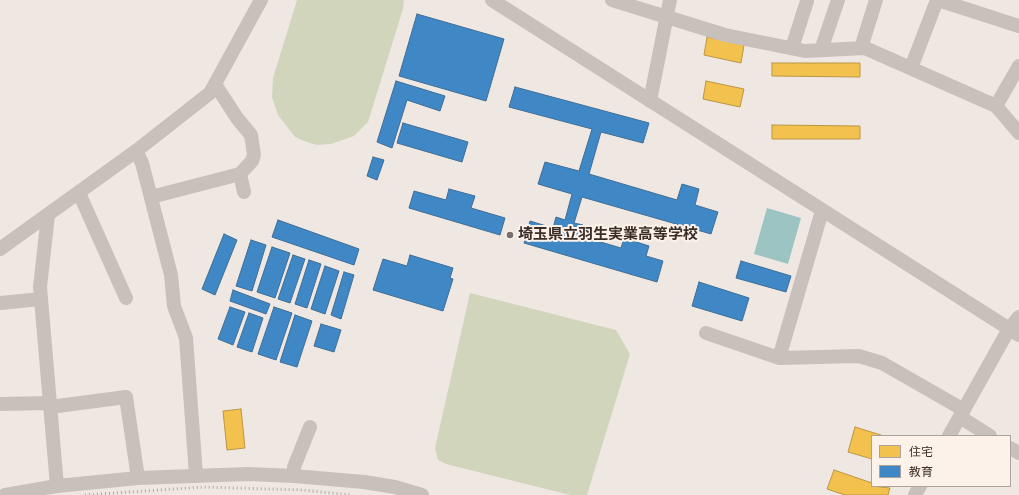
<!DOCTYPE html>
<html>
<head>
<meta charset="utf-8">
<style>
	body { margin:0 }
	#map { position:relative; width:1019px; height:495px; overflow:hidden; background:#efe8e2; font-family:"Space Grotesk","Noto Sans JP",sans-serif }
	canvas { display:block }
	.legend { position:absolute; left:871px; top:435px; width:140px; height:52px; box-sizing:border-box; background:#fcf2ea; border:1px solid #aea39c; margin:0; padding:5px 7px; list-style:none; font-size:12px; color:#3a2d28 }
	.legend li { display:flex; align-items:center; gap:8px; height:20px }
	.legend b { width:20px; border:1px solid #aea39c }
</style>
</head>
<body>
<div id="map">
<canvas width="1019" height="495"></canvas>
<ul class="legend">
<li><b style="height:11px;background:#f2c14e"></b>住宅</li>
<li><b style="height:11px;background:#3f88c5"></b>教育</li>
</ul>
</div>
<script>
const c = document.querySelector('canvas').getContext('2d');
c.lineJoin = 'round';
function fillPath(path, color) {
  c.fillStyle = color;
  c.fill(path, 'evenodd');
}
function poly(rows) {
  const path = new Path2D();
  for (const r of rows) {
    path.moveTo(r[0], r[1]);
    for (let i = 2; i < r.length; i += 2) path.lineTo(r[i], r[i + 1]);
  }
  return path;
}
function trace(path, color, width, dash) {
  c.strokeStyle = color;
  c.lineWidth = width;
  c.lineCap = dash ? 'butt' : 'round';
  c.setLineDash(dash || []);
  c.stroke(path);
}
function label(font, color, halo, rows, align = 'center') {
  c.font = font + ' "Space Grotesk","Noto Sans JP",sans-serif';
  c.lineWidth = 4;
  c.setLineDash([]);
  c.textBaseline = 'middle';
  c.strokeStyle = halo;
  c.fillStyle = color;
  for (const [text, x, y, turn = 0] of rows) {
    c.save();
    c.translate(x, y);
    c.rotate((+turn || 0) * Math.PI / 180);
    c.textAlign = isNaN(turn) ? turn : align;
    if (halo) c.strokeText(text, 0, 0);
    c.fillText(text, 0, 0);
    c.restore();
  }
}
fillPath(poly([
	[297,0,404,0,403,9,368,122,354,136,331,144,317,145,304,141,295,137,278,115,272,97,273,78],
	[470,293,616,330,630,354,587,495,570,495,446,464,438,460,435,448]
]), '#d1d5bb');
fillPath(poly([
	[767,208,801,218,788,264,754,254]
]), '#9cc4c2');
const homes = poly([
	[707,37,744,45,741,63,704,55,707,37],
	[772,63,860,63,860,77,772,76,772,63],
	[706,81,744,89,740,107,703,99,706,81],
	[772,125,860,126,860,139,772,139,772,125],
	[241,409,245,448,227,450,223,411,241,409],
	[855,427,884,436,872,436,872,459,848,452,855,427],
	[834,470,872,483,872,486,890,488,888,495,845,495,827,489,834,470]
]);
fillPath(homes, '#f2c14e');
trace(homes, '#bb9543', 1);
const schools = poly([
	[417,14,504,39,486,101,399,76,417,14],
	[396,81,445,96,440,111,407,100,392,148,377,142,396,81],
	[515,87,649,123,643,143,601,132,589,174,677,200,682,184,699,189,695,205,718,212,711,234,582,197,574,223,583,225,580,236,621,248,624,238,649,246,646,256,663,261,657,282,524,243,530,221,553,228,556,217,565,220,572,194,538,184,545,162,579,171,592,129,509,107,515,87],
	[403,123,468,142,462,162,397,143,403,123],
	[373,157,384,160,377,180,367,176,373,157],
	[449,189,475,196,471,208,505,218,500,235,409,208,414,191,446,200,449,189],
	[278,220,359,249,354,265,272,237,278,220],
	[224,234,237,240,215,295,202,289,224,234],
	[251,240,266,245,252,291,236,286,251,240],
	[272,247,290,253,275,298,257,292,272,247],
	[293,255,305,259,290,303,278,299,293,255],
	[410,255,453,268,450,278,453,279,443,311,373,290,383,259,407,266,410,255],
	[309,260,321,264,307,308,295,304,309,260],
	[741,261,791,276,786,292,736,278,741,261],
	[325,266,339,271,325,314,311,309,325,266],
	[344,272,354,275,341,319,331,315,344,272],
	[699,282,749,298,742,321,692,306,699,282],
	[233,290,270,304,266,314,230,301,233,290],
	[230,307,245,312,233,345,218,339,230,307],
	[274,307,292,313,276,360,258,354,274,307],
	[249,313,263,318,252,352,237,347,249,313],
	[295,315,312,321,297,367,280,362,295,315],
	[321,324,341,330,334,352,314,346,321,324]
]);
fillPath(schools, '#3f88c5');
trace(schools, '#3e6d96', 1);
trace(poly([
	[492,0,1019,335],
	[612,0,725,35,805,51,865,48,996,106,1019,133],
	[938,0,1019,26],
	[792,48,807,1],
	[861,48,876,0],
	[821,50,838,0],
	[911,68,937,0],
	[215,84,237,118,251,135,254,155,252,161,240,174],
	[650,101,670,0],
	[996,106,1019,66],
	[136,151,142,163,171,275,174,306,186,338,196,475],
	[79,193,126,298],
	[151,197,240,174,244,192],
	[48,215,40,287,57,486],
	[0,249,136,151,210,93,261,0],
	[0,303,41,299],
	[706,333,779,358,859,356,882,363,964,410],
	[779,358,822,211],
	[0,404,49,403],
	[50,407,126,397,138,478],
	[960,417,990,436],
	[949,436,1009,329,1019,317],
	[1010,448,1019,453],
	[294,476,294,467,310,427],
	[5,495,57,486,138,478,248,474,294,476,364,482,395,487,422,495],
	[915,495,920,486]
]), '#c8c0bb', 14);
trace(poly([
	[85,495,204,487,302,490,351,495]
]), '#b0a9a5', 3, [1, 3]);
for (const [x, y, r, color] of [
	[510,235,4,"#796e69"]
]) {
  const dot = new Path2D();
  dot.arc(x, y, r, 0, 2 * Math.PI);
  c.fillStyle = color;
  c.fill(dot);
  trace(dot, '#fcf2ea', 1.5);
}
label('bold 15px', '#3a2d28', '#fcf2ea', [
	["埼玉県立羽生実業高等学校",518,235]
], 'left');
</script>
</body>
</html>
